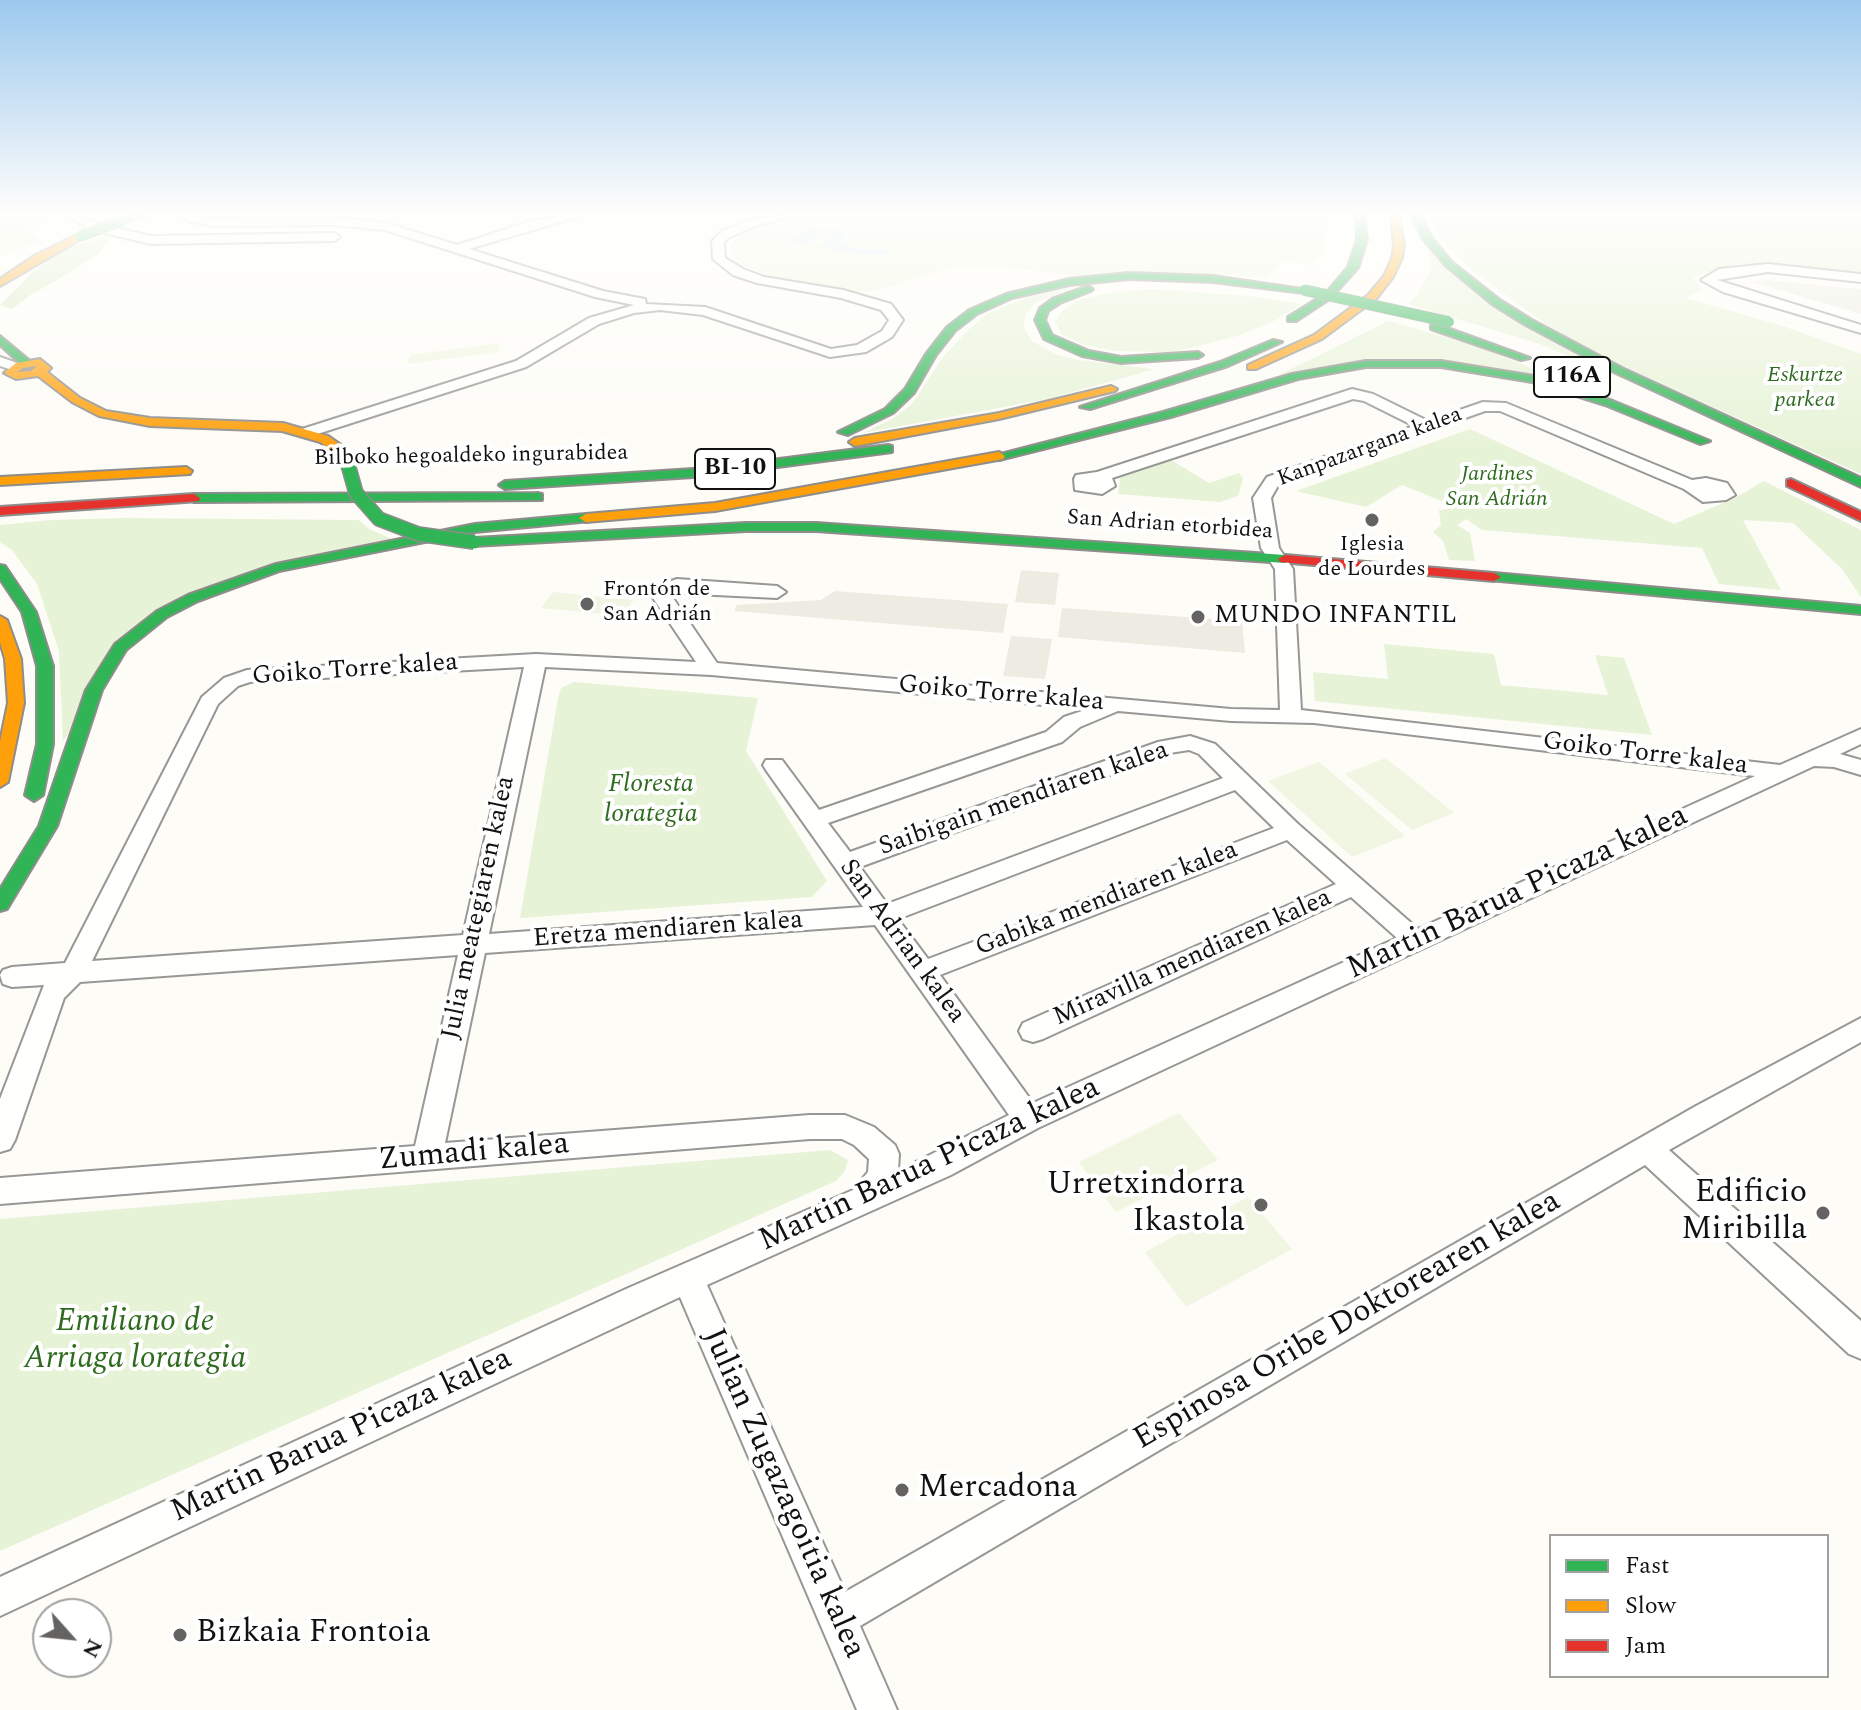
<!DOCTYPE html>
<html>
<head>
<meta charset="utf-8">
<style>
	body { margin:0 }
	#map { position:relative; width:1861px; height:1710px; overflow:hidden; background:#fdfcf7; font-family:Spectral,serif }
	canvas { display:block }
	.legend { position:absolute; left:1549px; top:1534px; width:280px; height:144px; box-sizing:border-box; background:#fff; border:2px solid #a0a0a0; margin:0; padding:10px 14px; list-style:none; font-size:24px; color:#111 }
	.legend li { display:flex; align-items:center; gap:16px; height:40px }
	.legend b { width:40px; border:2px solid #a0a0a0 }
	.north { position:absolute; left:32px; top:1598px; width:80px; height:80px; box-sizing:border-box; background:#fff; border:2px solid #a0a0a0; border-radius:50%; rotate:117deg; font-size:22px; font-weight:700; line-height:32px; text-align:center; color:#111 }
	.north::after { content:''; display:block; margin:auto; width:28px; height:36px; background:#646362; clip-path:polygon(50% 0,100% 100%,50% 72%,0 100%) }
</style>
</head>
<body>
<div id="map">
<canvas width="1861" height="1710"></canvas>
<ul class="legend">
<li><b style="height:10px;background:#30b455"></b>Fast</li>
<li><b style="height:10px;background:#ff9f0a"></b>Slow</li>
<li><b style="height:10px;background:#e5322d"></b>Jam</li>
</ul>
<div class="north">N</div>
</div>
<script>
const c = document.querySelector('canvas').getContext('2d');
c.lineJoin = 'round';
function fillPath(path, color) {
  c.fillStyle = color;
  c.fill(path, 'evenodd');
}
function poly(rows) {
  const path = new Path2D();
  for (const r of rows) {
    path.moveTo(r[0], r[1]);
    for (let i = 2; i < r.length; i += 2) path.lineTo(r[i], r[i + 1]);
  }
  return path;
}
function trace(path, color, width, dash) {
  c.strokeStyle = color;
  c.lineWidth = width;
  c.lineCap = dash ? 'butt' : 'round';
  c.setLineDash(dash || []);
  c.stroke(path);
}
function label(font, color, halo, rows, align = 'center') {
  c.font = font + ' Spectral,serif';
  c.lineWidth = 8;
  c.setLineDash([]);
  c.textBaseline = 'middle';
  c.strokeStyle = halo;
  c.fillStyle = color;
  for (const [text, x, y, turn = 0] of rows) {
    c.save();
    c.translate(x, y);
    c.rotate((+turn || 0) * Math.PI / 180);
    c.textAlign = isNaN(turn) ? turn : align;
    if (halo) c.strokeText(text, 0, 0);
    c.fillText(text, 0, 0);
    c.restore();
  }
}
fillPath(poly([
	[0,214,55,214,56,215,25,221,41,241,0,257],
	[1428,214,1792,214,1822,218,1823,214,1861,214,1861,274,1775,264,1737,264,1695,277,1693,280,1703,289,1686,298,1783,326,1861,354,1861,474,1605,358,1547,325,1469,268,1442,238],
	[1425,245,1450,273,1651,391,1540,344,1408,304,1418,294,1431,270,1431,259],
	[1073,287,1035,303,1025,315,1024,328,1032,341,1055,354,1078,360,1155,369,1047,399,863,433,892,419,912,404,943,357,967,331,988,313,1038,293],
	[1152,289,1250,296,1302,304,1274,321,1237,336,1174,352,1115,351,1085,345,1062,335,1055,322,1063,310,1081,299,1109,293],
	[1388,321,1474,345,1592,392,1463,363,1279,375],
	[1470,429,1674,524,1735,498,1764,481,1861,530,1861,597,1842,569,1793,523,1743,520,1781,590,1719,584,1702,548,1482,530,1466,519,1457,525,1470,533,1475,561,1449,560,1443,541,1433,532,1441,525,1439,510,1450,509,1444,502,1402,485,1366,507,1296,491],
	[1166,457,1209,483,1239,473,1243,479,1238,496,1220,502,1118,494,1121,474],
	[124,518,359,520,369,529,394,540,160,607,63,741,59,651,37,584,12,550,0,542,0,525,50,520],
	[1384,644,1494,654,1501,685,1608,695,1595,655,1624,658,1652,735,1315,701,1313,672,1388,679],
	[574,682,758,698,746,751,827,881,812,897,520,918,558,698,561,688],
	[830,1150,848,1160,845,1171,836,1181,0,1551,0,1219]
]), '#e7f3d7');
fillPath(poly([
	[113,234,98,254,57,280,33,293,12,309,0,305,36,269,67,247]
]), '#d8eac5');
fillPath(poly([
	[851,214,1326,214,1325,245,1313,265,1282,261,1268,278,1233,275,1074,276,1002,267,957,267,874,291,846,291,767,276,736,263,730,246,741,231,774,221],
	[500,343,499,352,407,364,410,355],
	[553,592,572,594,633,600,623,616,541,608],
	[1385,758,1411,778,1454,813,1412,830,1345,774],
	[1319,762,1404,835,1405,836,1352,857,1268,781],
	[1179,1113,1218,1160,1116,1212,1079,1162],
	[1248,1197,1292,1249,1186,1307,1145,1252]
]), '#f0f6e1');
fillPath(poly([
	[1767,280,1861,289,1861,314,1752,282],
	[1021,570,1059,573,1055,605,1015,602],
	[835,591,1008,604,1003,633,734,611,737,605,821,600],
	[1062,608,1242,621,1245,653,1058,637],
	[1011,636,1052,639,1045,679,1003,676]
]), '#edebe2');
fillPath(poly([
	[811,228,829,231,839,229,846,237,843,240,852,248,892,250,885,255,864,255,818,247,832,238,822,236,808,245,789,241]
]), '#cde8f7');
const street = poly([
	[65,214,79,214,99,224,151,236,334,233,340,237,334,241,151,244,91,230,65,214],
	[178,214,212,218,332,217,386,223,457,245,528,222,567,214,587,214,469,249,603,291,645,299,646,304,705,307,831,349,857,345,882,331,889,320,881,310,841,298,757,283,733,275,713,259,712,241,722,231,755,218,801,214,758,225,730,237,724,242,725,258,743,269,764,277,843,290,891,304,903,320,892,337,866,352,830,357,703,315,660,310,634,313,599,324,526,367,308,437,300,432,302,429,516,361,589,318,634,305,595,297,385,230,332,225,212,226,189,221,178,214],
	[1768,264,1861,274,1861,282,1768,272,1717,280,1861,325,1861,333,1723,292,1701,280,1719,269,1768,264],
	[0,357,20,364,22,367,15,371,0,366,0,357],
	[1352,389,1373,394,1428,421,1483,402,1506,403,1692,480,1706,478,1727,483,1735,495,1726,500,1703,502,1684,489,1500,411,1485,411,1279,484,1271,498,1279,548,1293,569,1301,710,1780,765,1861,729,1861,744,1840,754,1861,760,1861,775,1834,767,1814,766,1038,1128,951,1175,707,1285,845,1592,1696,1106,1861,1018,1861,1042,1669,1150,1861,1321,1861,1359,1849,1354,1645,1165,860,1626,897,1710,857,1710,680,1297,0,1616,0,1577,626,1289,853,1190,868,1172,869,1159,854,1145,842,1139,810,1139,0,1204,0,1178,415,1146,458,955,80,982,64,998,15,1140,10,1149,0,1152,0,1099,44,985,12,987,3,984,0,975,3,970,12,967,65,963,202,697,224,678,247,670,536,654,696,662,653,598,660,585,677,579,777,586,786,592,777,598,675,593,673,598,717,663,1231,709,1280,710,1275,569,1261,548,1253,498,1267,477,1414,426,1364,401,1353,399,1112,478,1115,486,1102,494,1075,490,1074,479,1076,475,1097,472,1352,389],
	[524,667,463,935,92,961,218,704,238,686,250,682,524,667],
	[545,667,711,675,1088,709,1064,717,1046,732,819,810,782,760,766,760,763,765,766,770,863,907,489,934,545,667],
	[1118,711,1231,721,1314,723,1755,776,1418,929,1298,824,1215,744,1190,736,1158,742,850,852,828,823,1062,742,1080,727,1118,711],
	[1189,750,1199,754,1223,778,887,904,860,867,1170,753,1189,750],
	[1235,790,1274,828,928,959,898,919,1235,790],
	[1287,840,1336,884,1023,1023,1019,1031,1023,1039,1033,1042,1043,1039,1351,897,1397,938,1033,1103,940,975,1287,840],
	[875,925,1009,1115,898,1171,899,1154,895,1145,874,1127,845,1115,810,1115,445,1143,485,953,875,925]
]);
const fast = poly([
	[135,214,148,214,123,223,119,220,135,214],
	[1356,214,1364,214,1367,240,1358,268,1331,298,1296,321,1288,321,1288,317,1325,294,1348,267,1357,240,1356,214],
	[1411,214,1419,214,1432,238,1452,262,1500,300,1532,320,1622,368,1861,478,1861,487,1614,372,1524,324,1492,304,1446,266,1423,239,1411,214],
	[1129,273,1213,276,1309,290,1304,293,1213,282,1129,279,1069,285,1012,298,977,314,955,331,936,355,914,393,893,413,848,435,838,432,885,409,905,389,926,354,947,327,969,310,1006,294,1069,279,1129,273],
	[1088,286,1093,289,1091,291,1060,303,1048,311,1045,320,1052,335,1089,351,1121,357,1198,352,1203,355,1198,358,1121,363,1082,356,1044,339,1035,320,1040,308,1052,299,1088,286],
	[1431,325,1439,325,1530,358,1521,360,1431,329,1431,325],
	[0,336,30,361,30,365,22,365,0,345,0,336],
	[1273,340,1282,342,1228,366,1090,409,1080,407,1220,362,1273,340],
	[1366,361,1441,361,1534,376,1613,401,1710,441,1700,444,1605,405,1532,382,1441,367,1366,367,1298,379,1171,417,999,460,993,456,1163,412,1292,374,1366,361],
	[888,445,892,446,892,452,709,476,505,489,499,485,505,481,709,468,888,445],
	[537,493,542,494,542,500,194,502,188,498,194,494,537,493],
	[586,514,593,518,591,521,475,532,279,571,198,601,167,617,126,650,102,690,57,826,7,909,0,911,0,889,39,826,86,690,115,644,157,611,188,595,276,564,475,524,586,514],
	[746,523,816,523,1285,555,1292,559,1285,563,816,531,746,531,474,546,467,542,474,538,746,523],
	[0,565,5,566,36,612,53,666,53,744,43,795,34,801,25,795,37,744,37,666,22,612,0,579,0,565],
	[1494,573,1861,606,1861,614,1489,580,1487,577,1494,573]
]);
const slow = poly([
	[1391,214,1399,214,1404,245,1402,258,1393,277,1376,299,1322,339,1256,369,1248,369,1248,365,1314,335,1368,295,1384,276,1392,258,1394,245,1391,214],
	[78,234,86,236,0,286,0,279,34,256,78,234],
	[40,359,51,368,47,372,80,398,106,411,150,418,283,423,328,436,345,448,353,461,343,464,336,453,320,442,282,431,150,426,99,416,72,402,38,376,16,379,4,373,16,363,40,359],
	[37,366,31,371,17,372,23,368,37,366],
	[1111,386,1117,389,1115,391,999,419,855,446,849,442,855,438,999,413,1111,386],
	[999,452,1005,456,1003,459,715,511,586,522,579,518,586,514,715,503,999,452],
	[186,467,192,471,190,474,0,485,0,477,186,467],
	[0,616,7,620,21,659,24,703,8,782,0,787,0,742,8,703,5,659,0,642,0,616]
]);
const jam = poly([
	[1791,479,1861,512,1861,521,1787,486,1787,480,1791,479],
	[194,494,200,498,199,501,0,515,0,507,194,494],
	[1285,555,1494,573,1501,577,1494,581,1280,562,1278,559,1285,555]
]);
trace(street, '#979795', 4);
trace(fast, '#8e8d8b', 4);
trace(slow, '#8e8d8b', 4);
trace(jam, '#8e8d8b', 4);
fillPath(street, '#fffffe');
fillPath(fast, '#30b455');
fillPath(slow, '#ff9f0a');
fillPath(jam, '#e5322d');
const fastBridgeFar1 = poly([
	[81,236,123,220],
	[1304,290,1449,322]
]);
const fastBridge = poly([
	[347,461,356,493,379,519,418,534,474,542]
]);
trace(fastBridgeFar1, '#8e8d8b', 12, []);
trace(fastBridge, '#8e8d8b', 16, []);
trace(fastBridgeFar1, '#30b455', 10);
trace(fastBridge, '#30b455', 13);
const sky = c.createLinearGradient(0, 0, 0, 453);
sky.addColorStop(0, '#9dc9ee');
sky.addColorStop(0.47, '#fefefb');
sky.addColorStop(1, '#fefefb00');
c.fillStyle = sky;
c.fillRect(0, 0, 1861, 453);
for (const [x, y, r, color] of [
	[1372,520,8,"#646362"],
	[587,604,8,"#646362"],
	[1198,617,8,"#646362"],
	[1261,1205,8,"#646362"],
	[1823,1213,8,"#646362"],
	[902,1490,8,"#646362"],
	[180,1635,8,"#646362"]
]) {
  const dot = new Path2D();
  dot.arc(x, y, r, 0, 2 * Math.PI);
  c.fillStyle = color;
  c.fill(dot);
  trace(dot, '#fff', 3);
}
label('italic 22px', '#2f6b1f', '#fff', [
	["Eskurtze",1805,377],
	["parkea",1805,402],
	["Jardines",1497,476],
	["San Adrián",1497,501]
]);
label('22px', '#111', '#fff', [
	["Kanpazargana kalea",1370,448,-20],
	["Bilboko hegoaldeko ingurabidea",471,457,-1],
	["San Adrian etorbidea",1170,526,4]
]);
label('22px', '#111', '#fff', [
	["Iglesia",1372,546],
	["de Lourdes",1372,571],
	["Frontón de",603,591,"left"],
	["San Adrián",603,616,"left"]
]);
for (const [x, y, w] of [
	[1572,377,76],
	[735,469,80]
]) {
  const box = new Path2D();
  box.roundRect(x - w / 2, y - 20, w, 40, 6);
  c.fillStyle = '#fff';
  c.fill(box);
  trace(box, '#111', 2);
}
label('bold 24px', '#111', null, [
	["116A",1572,377],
	["BI-10",735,469]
]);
label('26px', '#111', '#fff', [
	["MUNDO INFANTIL",1214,617]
], 'left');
label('26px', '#111', '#fff', [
	["Goiko Torre kalea",355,671,-4],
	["Goiko Torre kalea",1001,695,5],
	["Goiko Torre kalea",1645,755,7],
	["Saibigain mendiaren kalea",1024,800,-19],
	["Gabika mendiaren kalea",1107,900,-21],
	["Julia meategiaren kalea",480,908,-78],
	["Eretza mendiaren kalea",668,931,-4],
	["San Adrian kalea",901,942,54],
	["Miravilla mendiaren kalea",1193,959,-24]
]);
label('italic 26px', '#2f6b1f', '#fff', [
	["Floresta",651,786],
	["lorategia",651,816]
]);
label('32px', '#111', '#fff', [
	["Martin Barua Picaza kalea",1518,894,-25],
	["Zumadi kalea",474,1154,-5],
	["Martin Barua Picaza kalea",930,1166,-25],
	["Espinosa Oribe Doktorearen kalea",1348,1322,-30],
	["Martin Barua Picaza kalea",342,1437,-25],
	["Julian Zugazagoitia kalea",782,1494,66]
]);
label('32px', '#111', '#fff', [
	["Urretxindorra",1245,1187],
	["Ikastola",1245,1224],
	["Edificio",1807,1195],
	["Miribilla",1807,1232],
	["Mercadona",918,1490,"left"],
	["Bizkaia Frontoia",196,1635,"left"]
], 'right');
label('italic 32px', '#2f6b1f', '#fff', [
	["Emiliano de",135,1324],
	["Arriaga lorategia",135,1361]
]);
</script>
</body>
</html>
